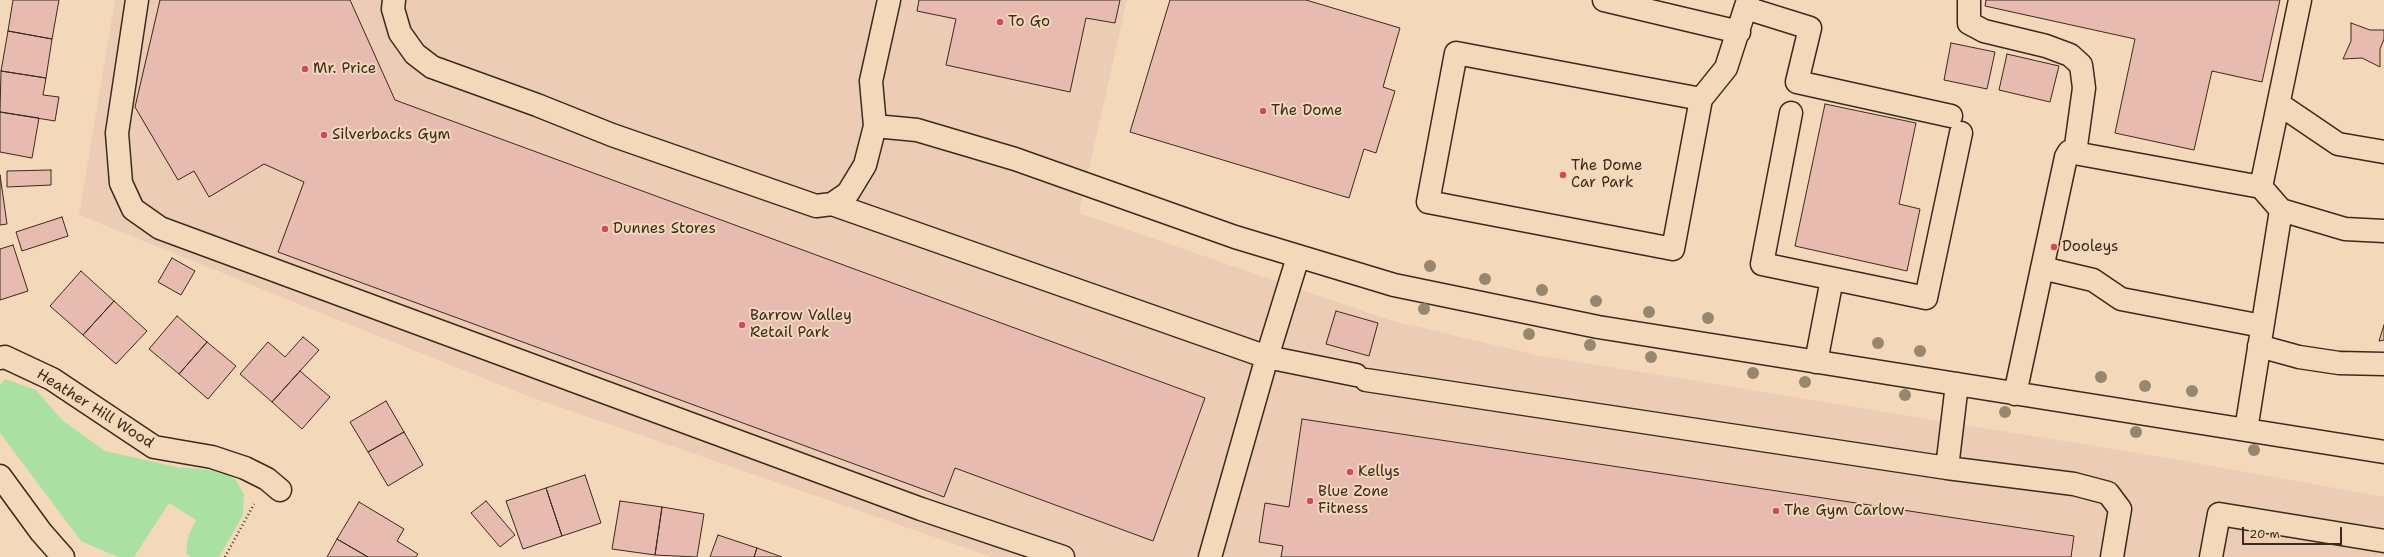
<!DOCTYPE html>
<html>
<head>
<meta charset="utf-8">
<style>
	body { margin:0 }
	#map { position:relative; width:2384px; height:557px; overflow:hidden; background:#f3d8ba; font-family:"Shantell Sans",sans-serif }
	canvas { display:block }
	.scale { position:absolute; left:2242px; top:527px; width:100px; height:18px; box-sizing:border-box; border:2px solid #3b2a1e; border-top:0; padding-left:5px; font-size:12px; line-height:14px; white-space:nowrap; color:#3b2a1e; -webkit-text-stroke:3px #f3d8ba; paint-order:stroke }
</style>
</head>
<body>
<div id="map">
<canvas width="2384" height="557"></canvas>
<div class="scale">20 m</div>
</div>
<script>
const c = document.querySelector('canvas').getContext('2d');
c.lineJoin = 'round';
function fillPath(path, color) {
  c.fillStyle = color;
  c.fill(path, 'evenodd');
}
function poly(rows) {
  const path = new Path2D();
  for (const r of rows) {
    path.moveTo(r[0], r[1]);
    for (let i = 2; i < r.length; i += 2) path.lineTo(r[i], r[i + 1]);
  }
  return path;
}
function trace(path, color, width, dash) {
  c.strokeStyle = color;
  c.lineWidth = width;
  c.lineCap = dash ? 'butt' : 'round';
  c.setLineDash(dash || []);
  c.stroke(path);
}
function label(font, color, halo, rows, align = 'center') {
  c.font = font + ' "Shantell Sans",sans-serif';
  c.lineWidth = 4;
  c.setLineDash([]);
  c.textBaseline = 'middle';
  c.strokeStyle = halo;
  c.fillStyle = color;
  for (const [text, x, y, turn = 0] of rows) {
    c.save();
    c.translate(x, y);
    c.rotate((+turn || 0) * Math.PI / 180);
    c.textAlign = isNaN(turn) ? turn : align;
    if (halo) c.strokeText(text, 0, 0);
    c.fillText(text, 0, 0);
    c.restore();
  }
}
fillPath(poly([
	[115,0,1127,0,1079,213,1389,320,1536,355,2173,459,2384,497,2384,557,992,557,522,394,79,215]
]), '#ecccb4');
fillPath(poly([
	[5,379,36,390,62,420,105,451,177,467,222,471,236,480,244,495,243,515,219,557,191,557,186,553,188,537,196,520,169,503,134,557,118,557,81,541,0,433,0,385]
]), '#abe0a3');
const building = poly([
	[13,0,59,0,52,39,8,31,13,0],
	[160,0,350,0,395,100,1205,398,1153,541,955,468,944,497,278,252,304,182,264,164,209,197,194,171,178,180,135,107,160,0],
	[919,0,1120,0,1115,23,1086,18,1070,92,946,65,956,19,917,11,919,0],
	[1170,0,1306,0,1400,28,1383,87,1395,91,1376,153,1364,149,1349,198,1130,132,1170,0],
	[1986,0,2280,0,2262,82,2212,71,2194,150,2115,133,2135,39,1985,6,1986,0],
	[2351,23,2370,30,2384,30,2384,39,2380,49,2380,67,2362,58,2343,59,2351,41,2351,23],
	[8,31,52,39,46,78,1,71,8,31],
	[1951,43,1995,52,1987,89,1944,80,1951,43],
	[2007,54,2059,66,2050,102,1999,90,2007,54],
	[1,71,46,78,43,95,59,97,55,121,0,112,1,71],
	[1825,104,1916,123,1899,204,1920,209,1907,271,1795,246,1825,104],
	[0,112,39,118,32,158,0,152,0,112],
	[51,170,51,185,7,187,7,171,51,170],
	[0,175,7,224,0,225,0,175],
	[62,217,68,236,22,251,16,232,62,217],
	[13,245,28,291,0,300,0,249,13,245],
	[172,258,195,271,181,295,158,282,172,258],
	[81,271,114,301,83,335,50,306,81,271],
	[114,301,147,331,116,364,83,335,114,301],
	[1336,311,1378,323,1369,356,1326,344,1336,311],
	[177,316,207,342,179,374,149,349,177,316],
	[2384,325,2384,340,2379,341,2384,325],
	[303,337,319,350,272,402,240,374,268,342,285,357,303,337],
	[207,342,236,366,208,399,179,374,207,342],
	[300,371,330,397,302,429,272,402,300,371],
	[386,401,404,432,368,452,350,422,386,401],
	[1302,419,2074,536,2071,557,1281,557,1283,546,1259,542,1265,503,1289,507,1302,419],
	[404,432,423,465,388,486,368,452,404,432],
	[585,475,601,523,562,536,546,488,585,475],
	[546,488,562,536,523,549,506,501,546,488],
	[486,501,515,535,500,547,471,513,486,501],
	[620,501,662,507,655,555,612,549,620,501],
	[359,502,404,529,397,541,418,554,416,557,368,557,337,539,359,502],
	[662,507,704,514,697,557,655,555,662,507],
	[718,535,757,548,754,557,710,557,718,535],
	[337,539,368,557,327,557,337,539],
	[757,548,782,557,754,557,757,548]
]);
fillPath(building, '#e8bbb1');
trace(building, '#3b2a1e', 1);
const minor = poly([
	[137,0,117,133,121,183,133,209,160,228,921,509,1063,557],
	[394,0,393,9,400,33,415,54,432,67,537,105,612,135,816,206,832,204,848,193,865,165,875,126,871,81,889,0],
	[1604,0,1739,32],
	[1969,0,1969,23,1984,31,2046,46,2070,55,2081,65,2084,88,2075,153],
	[1746,8,1810,28,1797,82,1951,116],
	[1701,99,1456,53,1428,202,1673,249,1701,99,1726,68,1748,0],
	[2279,104,2338,144,2384,152],
	[1791,113,1762,264,1926,298,1961,133],
	[875,126,917,130,1015,159,1235,237,1394,285,1598,327,2384,452],
	[832,204,1267,357,1210,557],
	[2281,210,2345,229,2384,231],
	[1298,257,1267,357,1356,375],
	[2042,268,2093,280,2121,299,2262,326],
	[2259,346,2299,357,2339,363,2384,364],
	[0,358,5,357,52,379,154,447,212,457,245,468,267,479,280,490],
	[1816,362,1832,279],
	[1366,380,1947,468,2074,484,2108,493,2120,509,2112,557],
	[2015,394,2066,157,2069,152,2261,187],
	[2246,430,2281,210,2261,187,2300,0],
	[1947,468,1957,384],
	[0,476,41,532,63,557],
	[2211,557,2219,514,2384,541]
]);
trace(minor, '#3b2a1e', 25);
trace(poly([
	[225,557,254,504]
]), '#3b2a1e', 2.5, [1, 3]);
trace(minor, '#f3d8ba', 22);
c.fillStyle = '#97876f';
for (const [x, y] of [
	[1430,266],
	[1485,279],
	[1542,290],
	[1596,301],
	[1424,309],
	[1649,312],
	[1708,318],
	[1529,334],
	[1878,343],
	[1590,345],
	[1920,351],
	[1651,357],
	[1753,373],
	[2101,377],
	[1805,382],
	[2145,386],
	[2192,391],
	[1905,395],
	[2005,412],
	[2136,432],
	[2254,450]
]) {
  c.beginPath();
  c.arc(x, y, 6, 0, 2 * Math.PI);
  c.fill();
}
for (const [x, y, r, color] of [
	[1000,22,4,"#d1495b"],
	[305,69,4,"#d1495b"],
	[1263,111,4,"#d1495b"],
	[324,135,4,"#d1495b"],
	[1563,175,4,"#d1495b"],
	[605,229,4,"#d1495b"],
	[2054,247,4,"#d1495b"],
	[742,325,4,"#d1495b"],
	[1350,472,4,"#d1495b"],
	[1310,501,4,"#d1495b"],
	[1776,511,4,"#d1495b"]
]) {
  const dot = new Path2D();
  dot.arc(x, y, r, 0, 2 * Math.PI);
  c.fillStyle = color;
  c.fill(dot);
  trace(dot, '#f3d8ba', 1.5);
}
label('15px', '#3b2a1e', '#f3d8ba', [
	["To Go",1008,22],
	["Mr. Price",313,69],
	["The Dome",1271,111],
	["Silverbacks Gym",332,135],
	["The Dome",1571,166],
	["Car Park",1571,183],
	["Dunnes Stores",613,229],
	["Dooleys",2062,247],
	["Barrow Valley",750,316],
	["Retail Park",750,333],
	["Kellys",1358,472],
	["Blue Zone",1318,492],
	["Fitness",1318,509],
	["The Gym Carlow",1784,511]
], 'left');
label('15px', '#3b2a1e', '#f3d8ba', [
	["Heather Hill Wood",95,409,32]
]);
</script>
</body>
</html>
